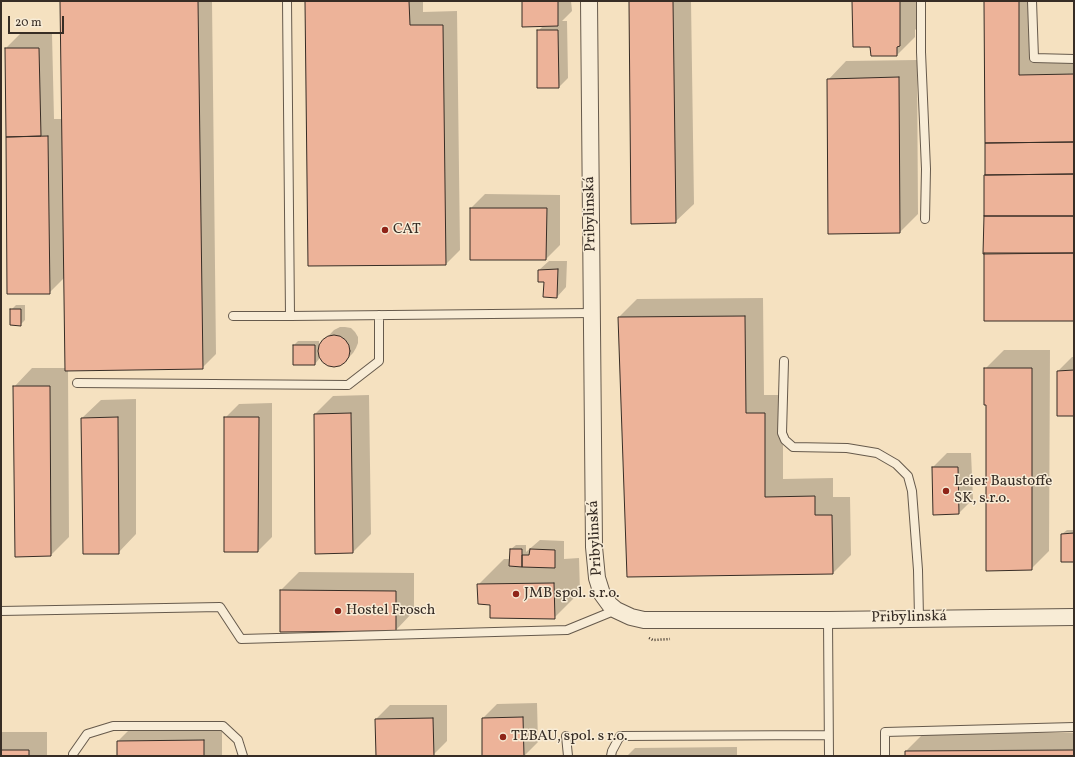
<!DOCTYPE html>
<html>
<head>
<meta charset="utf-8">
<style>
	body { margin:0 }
	#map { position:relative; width:1075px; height:757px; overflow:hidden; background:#f5e1c0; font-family:Vollkorn,serif }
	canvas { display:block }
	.frame { position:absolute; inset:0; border:2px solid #372d25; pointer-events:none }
	.scale { position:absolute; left:8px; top:16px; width:56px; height:18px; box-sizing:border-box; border:2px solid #372d25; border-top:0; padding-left:5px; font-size:12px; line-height:14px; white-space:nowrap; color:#372d25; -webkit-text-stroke:3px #f8ecd6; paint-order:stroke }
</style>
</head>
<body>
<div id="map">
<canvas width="1075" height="757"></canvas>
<div class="frame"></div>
<div class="scale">20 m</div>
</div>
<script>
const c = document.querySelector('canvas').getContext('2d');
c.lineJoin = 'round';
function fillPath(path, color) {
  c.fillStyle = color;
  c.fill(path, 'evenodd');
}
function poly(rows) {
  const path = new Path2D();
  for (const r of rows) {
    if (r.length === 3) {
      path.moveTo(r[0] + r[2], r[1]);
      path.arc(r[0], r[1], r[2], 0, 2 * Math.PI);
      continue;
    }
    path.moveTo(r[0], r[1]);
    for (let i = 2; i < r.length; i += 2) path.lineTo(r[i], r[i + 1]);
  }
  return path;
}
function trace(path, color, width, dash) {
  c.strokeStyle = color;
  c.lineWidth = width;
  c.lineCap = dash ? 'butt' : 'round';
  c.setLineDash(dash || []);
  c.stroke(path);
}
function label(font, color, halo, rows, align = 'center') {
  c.font = font + ' Vollkorn,serif';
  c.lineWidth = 3;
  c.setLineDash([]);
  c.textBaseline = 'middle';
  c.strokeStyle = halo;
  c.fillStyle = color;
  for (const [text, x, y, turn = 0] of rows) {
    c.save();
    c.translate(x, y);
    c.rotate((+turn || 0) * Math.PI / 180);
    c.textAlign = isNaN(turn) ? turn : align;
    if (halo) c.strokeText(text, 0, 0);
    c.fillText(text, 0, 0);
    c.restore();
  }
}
fillPath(poly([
	[61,1,212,1,216,354,202,368,68,370,69,537,51,555,14,387,32,368,66,368,64,278,49,293,7,137,6,48,20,34,52,34,54,119,62,119],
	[306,1,423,1,423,12,457,11,460,250,446,264],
	[523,1,571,1,572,11,562,21,567,21,568,78,559,87,538,31,543,26],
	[630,1,691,1,694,204,675,222],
	[853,1,918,1,918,27,915,30,915,37,897,55,871,46],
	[985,1,1037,1,1037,57,1074,57,1074,320,986,142],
	[917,60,918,214,900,232,828,80,846,61],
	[485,194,560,195,560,245,546,259,471,208],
	[549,261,567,261,566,287,557,297,545,281,539,270],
	[763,298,764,395,783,395,783,479,833,478,833,497,850,497,851,555,833,573,628,576,619,317,637,299],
	[16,305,25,305,25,320,20,325,11,310],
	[340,327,345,327,351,328,355,332,358,337,358,343,356,348,353,353,343,363,338,365,332,366,326,364,322,360,319,355,319,359,315,364,294,345,298,341,319,341,319,346,334,330],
	[1004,350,1050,350,1049,551,1031,569,987,404,985,369],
	[1072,357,1074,357,1074,415,1058,371],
	[369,395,371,534,353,552,315,414,333,396],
	[136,399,136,534,118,553,82,418,101,400],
	[272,403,272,537,258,551,225,551,225,418,239,404],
	[947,453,971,453,973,499,959,513,933,467],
	[1067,530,1074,530,1074,561,1062,534],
	[540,540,564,541,564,559,579,558,580,592,554,618,478,585,504,559,511,559,511,549,516,545,526,545,526,552],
	[299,572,414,573,414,611,396,630,281,590],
	[537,703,538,742,524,756,483,756,483,718,497,704],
	[390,705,447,705,447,741,433,755,376,719],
	[222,722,222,756,118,756,118,741,136,723],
	[1,732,47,732,47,756,1,756],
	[924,733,1074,733,1074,756,906,756,906,751],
	[737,747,737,756,627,756,635,748]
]), '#0003');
const building = poly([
	[60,1,198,1,203,369,65,371,60,1],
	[305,1,409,1,410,25,443,25,446,265,308,266,305,1],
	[522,1,558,1,558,26,522,27,522,1],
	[629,1,673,1,676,223,631,224,629,1],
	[852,1,900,1,900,46,897,47,897,56,871,56,870,47,853,47,852,1],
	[984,1,1019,1,1019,75,1074,74,1074,142,985,143,984,1],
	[537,30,558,30,559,88,537,88,537,30],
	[5,48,39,48,41,136,6,137,5,48],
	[899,77,900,233,828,234,827,79,899,77],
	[48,136,50,294,7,294,6,137,48,136],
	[1074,142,1074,174,985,175,985,143,1074,142],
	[1074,174,1074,216,984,216,984,175,1074,174],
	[470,208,547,208,546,260,470,260,470,208],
	[984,216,1074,216,1074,253,983,254,984,216],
	[984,253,1074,253,1074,321,984,321,984,253],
	[558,269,557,298,543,297,544,282,538,282,538,270,558,269],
	[10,309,21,309,21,326,10,325,10,309],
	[745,316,746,413,765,413,765,497,815,496,815,515,832,515,833,574,627,577,618,317,745,316],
	[334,351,16],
	[293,345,315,345,315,365,293,365,293,345],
	[984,368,1032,368,1032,570,986,571,986,405,984,405,984,368],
	[1074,370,1074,416,1057,416,1057,371,1074,370],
	[13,386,50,386,51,556,15,557,13,386],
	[351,413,353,553,315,554,314,414,351,413],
	[118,417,119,554,83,554,81,418,118,417],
	[224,417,259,417,258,552,224,552,224,417],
	[932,467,958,467,959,514,933,515,932,467],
	[1074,533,1074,562,1061,562,1061,534,1074,533],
	[510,549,522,549,522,567,509,566,510,549],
	[530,549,555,550,555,568,522,567,522,555,529,555,530,549],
	[554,583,555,619,490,618,490,605,478,604,477,584,554,583],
	[280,590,396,591,396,631,280,632,280,590],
	[523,717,524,756,482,756,482,718,523,717],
	[433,718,434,756,376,756,375,719,433,718],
	[204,740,204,756,117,756,117,741,204,740],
	[1,750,29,750,29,756,1,756,1,750],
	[1074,750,1074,756,905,756,905,751,1074,750]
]);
fillPath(building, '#edb399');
trace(building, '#372d25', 1);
const service = poly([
	[921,1,921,52,926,169,925,219],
	[1032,1,1034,58,1074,59],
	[233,316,290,316,287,1],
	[290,316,592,313],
	[784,361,782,433,785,440,793,447,847,448,877,453,896,464,908,476,912,491,918,570,919,618],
	[77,383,348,385,379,361,379,315],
	[1,611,220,607,241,639,567,630,616,610],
	[828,620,829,756],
	[566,736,568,756],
	[73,756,73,754,87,734,113,726,223,726,238,740,243,756],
	[611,756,612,751,620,736,828,735],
	[885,756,885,732,1074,727]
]);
const minor = poly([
	[589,1,594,547,597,578,602,594,610,605,616,610,631,617,644,620,828,620,1074,617]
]);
trace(service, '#665a4c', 10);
trace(minor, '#665a4c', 18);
trace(poly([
	[649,638,653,640,670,639]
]), '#372d25', 2.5, [1, 2]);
trace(service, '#f8ecd6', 8);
trace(minor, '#f8ecd6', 16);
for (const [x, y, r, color] of [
	[385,230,4,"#8f2418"],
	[946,491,4,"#8f2418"],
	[516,594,4,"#8f2418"],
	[338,611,4,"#8f2418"],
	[503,737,4,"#8f2418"]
]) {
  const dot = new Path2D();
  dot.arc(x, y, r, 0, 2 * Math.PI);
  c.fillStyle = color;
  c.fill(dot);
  trace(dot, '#f8ecd6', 1.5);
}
label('15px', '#372d25', '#f8ecd6', [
	["Pribylinská",591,214,-91],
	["Pribylinská",596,538,-93],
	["Pribylinská",909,618,-1]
]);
label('15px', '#372d25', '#f8ecd6', [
	["CAT",393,230],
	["Leier Baustoffe",954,482],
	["SK, s.r.o.",954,499],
	["JMB spol. s.r.o.",524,594],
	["Hostel Frosch",346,611],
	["TEBAU, spol. s r.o.",511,737]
], 'left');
</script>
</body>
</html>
